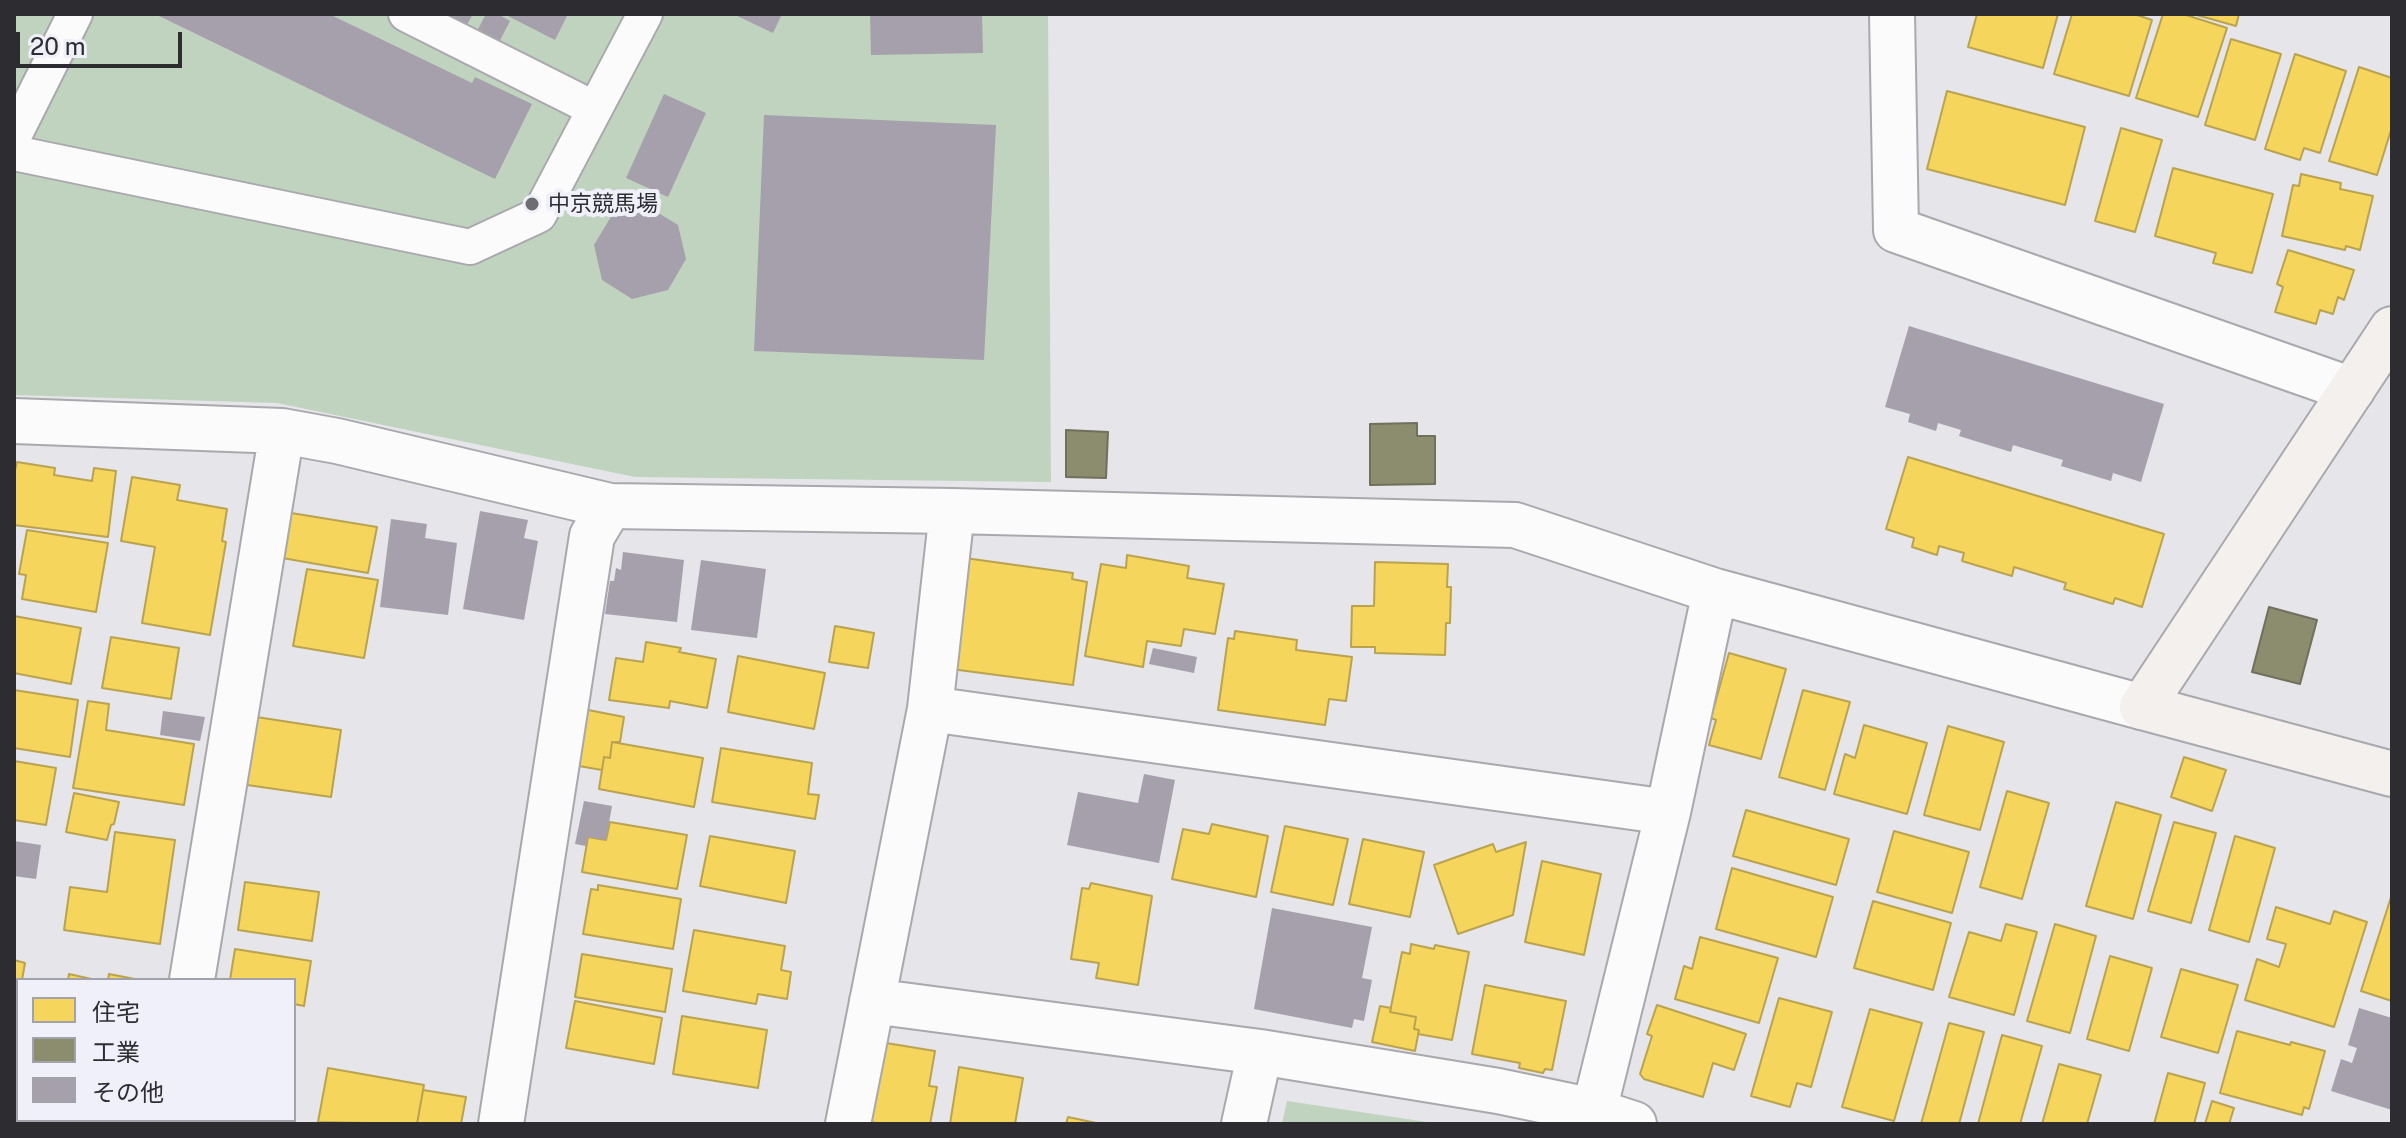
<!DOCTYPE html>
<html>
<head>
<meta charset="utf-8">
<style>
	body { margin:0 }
	#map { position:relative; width:2406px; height:1138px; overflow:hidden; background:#e5e5ea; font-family:"Public Sans","Noto Sans JP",sans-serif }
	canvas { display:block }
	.frame { position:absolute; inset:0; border:16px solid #2d2d31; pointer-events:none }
	.legend { position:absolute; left:16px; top:978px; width:280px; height:144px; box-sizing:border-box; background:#f0f0fa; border:2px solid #a2a2aa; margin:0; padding:10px 14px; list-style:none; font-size:24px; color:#2d2d31 }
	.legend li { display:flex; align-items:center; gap:16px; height:40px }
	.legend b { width:40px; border:2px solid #a2a2aa }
	.scale { position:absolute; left:16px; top:32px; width:166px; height:36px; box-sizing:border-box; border:4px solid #2d2d31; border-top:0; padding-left:10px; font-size:24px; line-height:28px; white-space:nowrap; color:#2d2d31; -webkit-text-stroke:6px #f0f0fa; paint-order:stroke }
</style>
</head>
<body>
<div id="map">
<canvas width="2406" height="1138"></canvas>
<div class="frame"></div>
<ul class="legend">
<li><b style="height:22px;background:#f6d55c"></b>住宅</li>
<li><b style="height:22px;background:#8c8c6e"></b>工業</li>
<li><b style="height:22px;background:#a5a0ac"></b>その他</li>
</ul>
<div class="scale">20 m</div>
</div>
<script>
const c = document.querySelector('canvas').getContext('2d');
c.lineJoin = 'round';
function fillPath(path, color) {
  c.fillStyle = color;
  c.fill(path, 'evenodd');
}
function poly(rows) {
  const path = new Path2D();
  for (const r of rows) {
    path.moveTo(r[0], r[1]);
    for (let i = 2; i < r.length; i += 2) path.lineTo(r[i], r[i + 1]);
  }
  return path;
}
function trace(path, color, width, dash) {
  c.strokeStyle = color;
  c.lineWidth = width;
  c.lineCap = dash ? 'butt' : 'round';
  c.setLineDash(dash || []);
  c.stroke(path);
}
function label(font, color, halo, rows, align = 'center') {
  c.font = font + ' "Public Sans","Noto Sans JP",sans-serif';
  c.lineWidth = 8;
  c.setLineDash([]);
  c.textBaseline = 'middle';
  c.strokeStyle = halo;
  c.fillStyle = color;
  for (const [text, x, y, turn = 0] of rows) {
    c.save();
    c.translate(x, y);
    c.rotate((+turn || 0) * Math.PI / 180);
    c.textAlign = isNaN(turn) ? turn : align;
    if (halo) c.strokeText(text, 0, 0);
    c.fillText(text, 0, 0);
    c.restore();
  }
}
fillPath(poly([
	[14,14,1048,14,1051,482,635,477,277,403,14,395],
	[1287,1101,1440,1124,1282,1124]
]), '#c0d3bf');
const homes = poly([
	[1977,14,2058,14,2043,68,1968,47,1977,14],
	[2072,14,2134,14,2152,20,2129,96,2054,74,2072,14],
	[2163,14,2183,14,2227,28,2198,117,2136,98,2163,14],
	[2193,14,2239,14,2236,26,2193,14],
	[2231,39,2281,54,2255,140,2205,125,2231,39],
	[2295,54,2346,71,2320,153,2304,148,2300,160,2265,149,2295,54],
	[2359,67,2392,78,2392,127,2377,175,2329,161,2359,67],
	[1947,91,2085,127,2065,205,1927,169,1947,91],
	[2121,128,2162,140,2135,232,2095,221,2121,128],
	[2173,168,2273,194,2252,273,2213,263,2216,253,2155,236,2173,168],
	[2301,174,2341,183,2340,189,2373,196,2360,250,2346,246,2345,250,2282,236,2293,185,2299,186,2301,174],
	[2288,250,2354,270,2344,300,2338,297,2333,314,2320,310,2316,324,2275,312,2283,287,2277,284,2288,250],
	[1908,457,2164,534,2142,607,2115,598,2113,604,2064,589,2066,583,2014,567,2012,576,1962,561,1964,553,1939,546,1937,555,1912,547,1914,538,1886,529,1908,457],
	[17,462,55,468,54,475,92,481,94,468,116,471,108,537,14,525,14,474,17,462],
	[132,477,180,485,177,500,227,509,222,541,226,542,210,635,142,623,155,547,121,541,132,477],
	[279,511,377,527,368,573,271,556,279,511],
	[27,530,108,543,96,612,22,599,26,575,19,574,27,530],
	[1127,555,1189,566,1187,578,1224,584,1215,634,1184,629,1181,646,1147,641,1143,667,1085,656,1101,564,1126,568,1127,555],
	[965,558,1073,573,1072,579,1087,582,1073,685,951,669,965,558],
	[1375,562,1448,564,1447,587,1451,587,1450,623,1446,623,1445,655,1375,653,1375,647,1351,647,1352,606,1374,606,1375,562],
	[307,569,378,580,364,658,293,646,307,569],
	[14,616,81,628,71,684,14,673,14,616],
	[835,626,874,633,868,668,829,662,835,626],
	[1235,631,1297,640,1296,650,1352,657,1346,701,1329,699,1325,725,1218,710,1228,638,1234,639,1235,631],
	[111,637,179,648,171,699,102,688,111,637],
	[646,642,681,648,679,652,716,659,707,708,670,701,669,708,609,700,616,658,643,662,646,642],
	[1729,653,1786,669,1761,759,1709,745,1716,720,1711,718,1729,653],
	[738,656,825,673,814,729,728,712,738,656],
	[14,690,78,700,70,757,14,748,14,690],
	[1803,690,1850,702,1825,790,1779,777,1803,690],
	[88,701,109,704,106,730,194,744,184,805,73,788,88,701],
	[583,709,624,717,620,742,612,742,610,758,604,757,602,770,573,765,583,709],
	[250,716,341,730,331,797,240,784,250,716],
	[1864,725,1927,743,1907,814,1834,794,1845,754,1855,758,1864,725],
	[1948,726,2004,742,1980,830,1924,815,1948,726],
	[612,742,703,758,694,807,599,789,604,757,610,758,612,742],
	[721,748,812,763,808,794,819,795,815,819,712,802,721,748],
	[2184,757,2226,770,2212,811,2171,797,2184,757],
	[14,761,56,768,46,825,14,820,14,761],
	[2007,791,2049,803,2022,899,1980,887,2007,791],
	[74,793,119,802,114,824,111,825,107,840,66,832,74,793],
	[2116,802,2161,815,2133,919,2086,906,2116,802],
	[1746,810,1849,839,1836,885,1733,856,1746,810],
	[610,822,687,835,677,889,582,872,588,837,606,840,610,822],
	[2174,822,2216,833,2191,923,2148,911,2174,822],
	[1212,824,1268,836,1256,897,1172,879,1183,829,1209,834,1212,824],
	[1285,826,1348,839,1333,905,1271,892,1285,826],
	[1894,831,1969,852,1952,913,1877,892,1894,831],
	[115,832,175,840,160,944,64,930,70,887,107,892,115,832],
	[710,836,795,851,786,903,700,886,710,836],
	[2235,836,2275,848,2249,942,2209,930,2235,836],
	[1363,839,1424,852,1410,917,1349,904,1363,839],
	[1526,842,1513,915,1458,934,1434,865,1493,844,1496,852,1526,842],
	[1542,861,1601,874,1584,955,1525,942,1542,861],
	[1732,868,1833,897,1816,957,1716,929,1732,868],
	[245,882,319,892,312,941,238,930,245,882],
	[1091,883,1152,896,1138,985,1096,978,1099,963,1071,959,1082,888,1089,889,1091,883],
	[598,885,681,899,673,949,583,934,591,889,598,890,598,885],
	[2392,894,2392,1001,2361,991,2392,894],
	[1873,901,1951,923,1933,990,1854,968,1873,901],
	[2276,907,2330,924,2334,911,2367,922,2334,1027,2245,1000,2257,959,2279,967,2286,944,2267,939,2276,907],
	[2006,924,2037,932,2014,1015,1949,997,1969,932,2001,941,2006,924],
	[2055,924,2096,936,2070,1033,2027,1021,2055,924],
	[694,930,785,946,781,970,791,972,787,999,758,994,756,1004,683,991,694,930],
	[1700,937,1778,958,1759,1023,1675,999,1684,966,1692,969,1700,937],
	[1411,944,1434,949,1435,945,1469,952,1452,1040,1418,1034,1419,1030,1414,1029,1416,1017,1390,1012,1402,952,1410,954,1411,944],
	[235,949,311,961,304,1006,294,1004,294,980,230,980,235,949],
	[582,954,672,969,665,1012,575,997,582,954],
	[2110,956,2152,968,2129,1051,2087,1039,2110,956],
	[14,960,25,963,22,980,18,980,18,997,14,996,14,960],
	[2181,969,2238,985,2218,1053,2161,1037,2181,969],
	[69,974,96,980,68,980,69,974],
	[109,974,140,980,108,980,109,974],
	[1485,985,1566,1001,1552,1070,1545,1069,1543,1073,1519,1068,1520,1063,1472,1054,1485,985],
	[1779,998,1832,1012,1811,1087,1797,1083,1790,1107,1751,1096,1779,998],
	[575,1001,662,1018,654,1064,566,1048,575,1001],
	[1657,1005,1746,1034,1734,1070,1713,1063,1703,1097,1644,1079,1640,1074,1652,1036,1647,1034,1657,1005],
	[1380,1006,1391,1008,1390,1012,1416,1017,1414,1029,1419,1030,1415,1051,1372,1042,1380,1006],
	[1870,1009,1922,1023,1894,1121,1842,1107,1870,1009],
	[682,1016,767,1030,758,1088,673,1074,682,1016],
	[1949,1023,1984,1032,1959,1124,1921,1124,1949,1023],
	[2237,1031,2290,1045,2291,1042,2325,1051,2309,1109,2304,1107,2302,1115,2220,1093,2237,1031],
	[2002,1035,2042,1046,2020,1124,1978,1124,2002,1035],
	[880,1042,935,1051,929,1086,937,1087,930,1124,881,1124,857,1119,880,1042],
	[2059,1064,2101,1075,2087,1124,2042,1124,2059,1064],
	[959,1067,1023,1078,1015,1124,950,1124,959,1067],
	[328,1068,424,1085,417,1124,318,1122,328,1068],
	[2168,1073,2205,1083,2194,1124,2154,1124,2168,1073],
	[423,1090,466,1097,461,1124,417,1124,423,1090],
	[2212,1101,2234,1108,2229,1124,2205,1124,2212,1101],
	[1068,1117,1101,1124,1066,1124,1068,1117],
	[73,1120,133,1120,132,1124,98,1124,73,1120],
	[174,1120,198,1120,224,1124,173,1124,174,1120],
	[198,1120,282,1120,281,1124,224,1124,198,1120]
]);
fillPath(homes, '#f6d55c');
trace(homes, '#baa34f', 2);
const industry = poly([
	[1417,423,1417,436,1435,436,1435,484,1370,485,1370,424,1417,423],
	[1066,430,1108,432,1106,478,1066,477,1066,430],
	[2269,607,2317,620,2300,684,2252,672,2269,607]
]);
fillPath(industry, '#8c8c6e');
trace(industry, '#70705c', 2);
fillPath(poly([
	[155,14,329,14,472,83,475,77,532,104,495,179],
	[439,14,473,14,465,28],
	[486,14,498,14,510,21,497,46,475,35],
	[504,14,568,14,555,40],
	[733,14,782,14,773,33],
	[870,14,982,14,983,53,871,55],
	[664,94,706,113,668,197,626,178],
	[764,115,996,125,984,360,754,351],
	[647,206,678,225,686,259,668,290,632,299,602,280,594,245,612,215],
	[1909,326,2164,404,2141,482,2113,473,2111,481,2061,466,2063,460,2013,445,2011,452,1959,436,1961,430,1938,423,1936,431,1908,422,1910,414,1885,407],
	[480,511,528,520,524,538,538,541,524,620,463,609],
	[391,519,427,524,425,538,457,543,448,615,380,607],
	[623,552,684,560,677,622,605,614,610,581,614,581,616,568,621,570],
	[701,560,766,569,757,638,691,630],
	[1153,648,1197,657,1194,673,1149,664],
	[163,711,205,717,200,741,160,735],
	[1144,774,1175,780,1159,863,1067,845,1078,792,1138,803],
	[584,801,612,806,606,840,588,837,586,846,575,844],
	[14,841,41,845,36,879,14,876],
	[1272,908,1372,927,1362,978,1372,980,1364,1021,1354,1019,1352,1028,1254,1009],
	[2359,1008,2392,1018,2392,1110,2331,1091,2341,1059,2352,1063,2357,1048,2348,1045],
	[22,1120,55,1120,54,1124,30,1124,22,1123]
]), '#a5a0ac');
const lane = poly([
	[406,14,595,109],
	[14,136,75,14],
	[14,153,470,247,539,215,645,14]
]);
const street = poly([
	[1892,14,1896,230,2352,390],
	[14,421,282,431,337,441,610,506,952,511,1515,525,1715,591,2142,707],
	[930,709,1668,812],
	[192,980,282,431],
	[872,1001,1260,1052,1498,1091,1594,1111,1634,1124],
	[1594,1111,1668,812,1715,591],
	[169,1124,169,1120],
	[501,1124,592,536,610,506],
	[848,1124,930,709,952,511],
	[1244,1124,1260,1052]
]);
const secondary = poly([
	[2392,329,2142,707,2392,774]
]);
trace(lane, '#a9a8ad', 38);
trace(street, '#a9a8ad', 48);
trace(secondary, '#a9a8ad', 48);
trace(lane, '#fbfbfc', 34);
trace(street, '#fbfbfc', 44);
trace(secondary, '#f4f0ee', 44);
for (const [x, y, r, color] of [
	[532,204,8,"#6d6d72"]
]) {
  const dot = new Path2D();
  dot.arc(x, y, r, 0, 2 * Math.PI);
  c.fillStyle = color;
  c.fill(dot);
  trace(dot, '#f0f0fa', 3);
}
label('22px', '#2d2d31', '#f0f0fa', [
	["中京競馬場",548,204]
], 'left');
</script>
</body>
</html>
